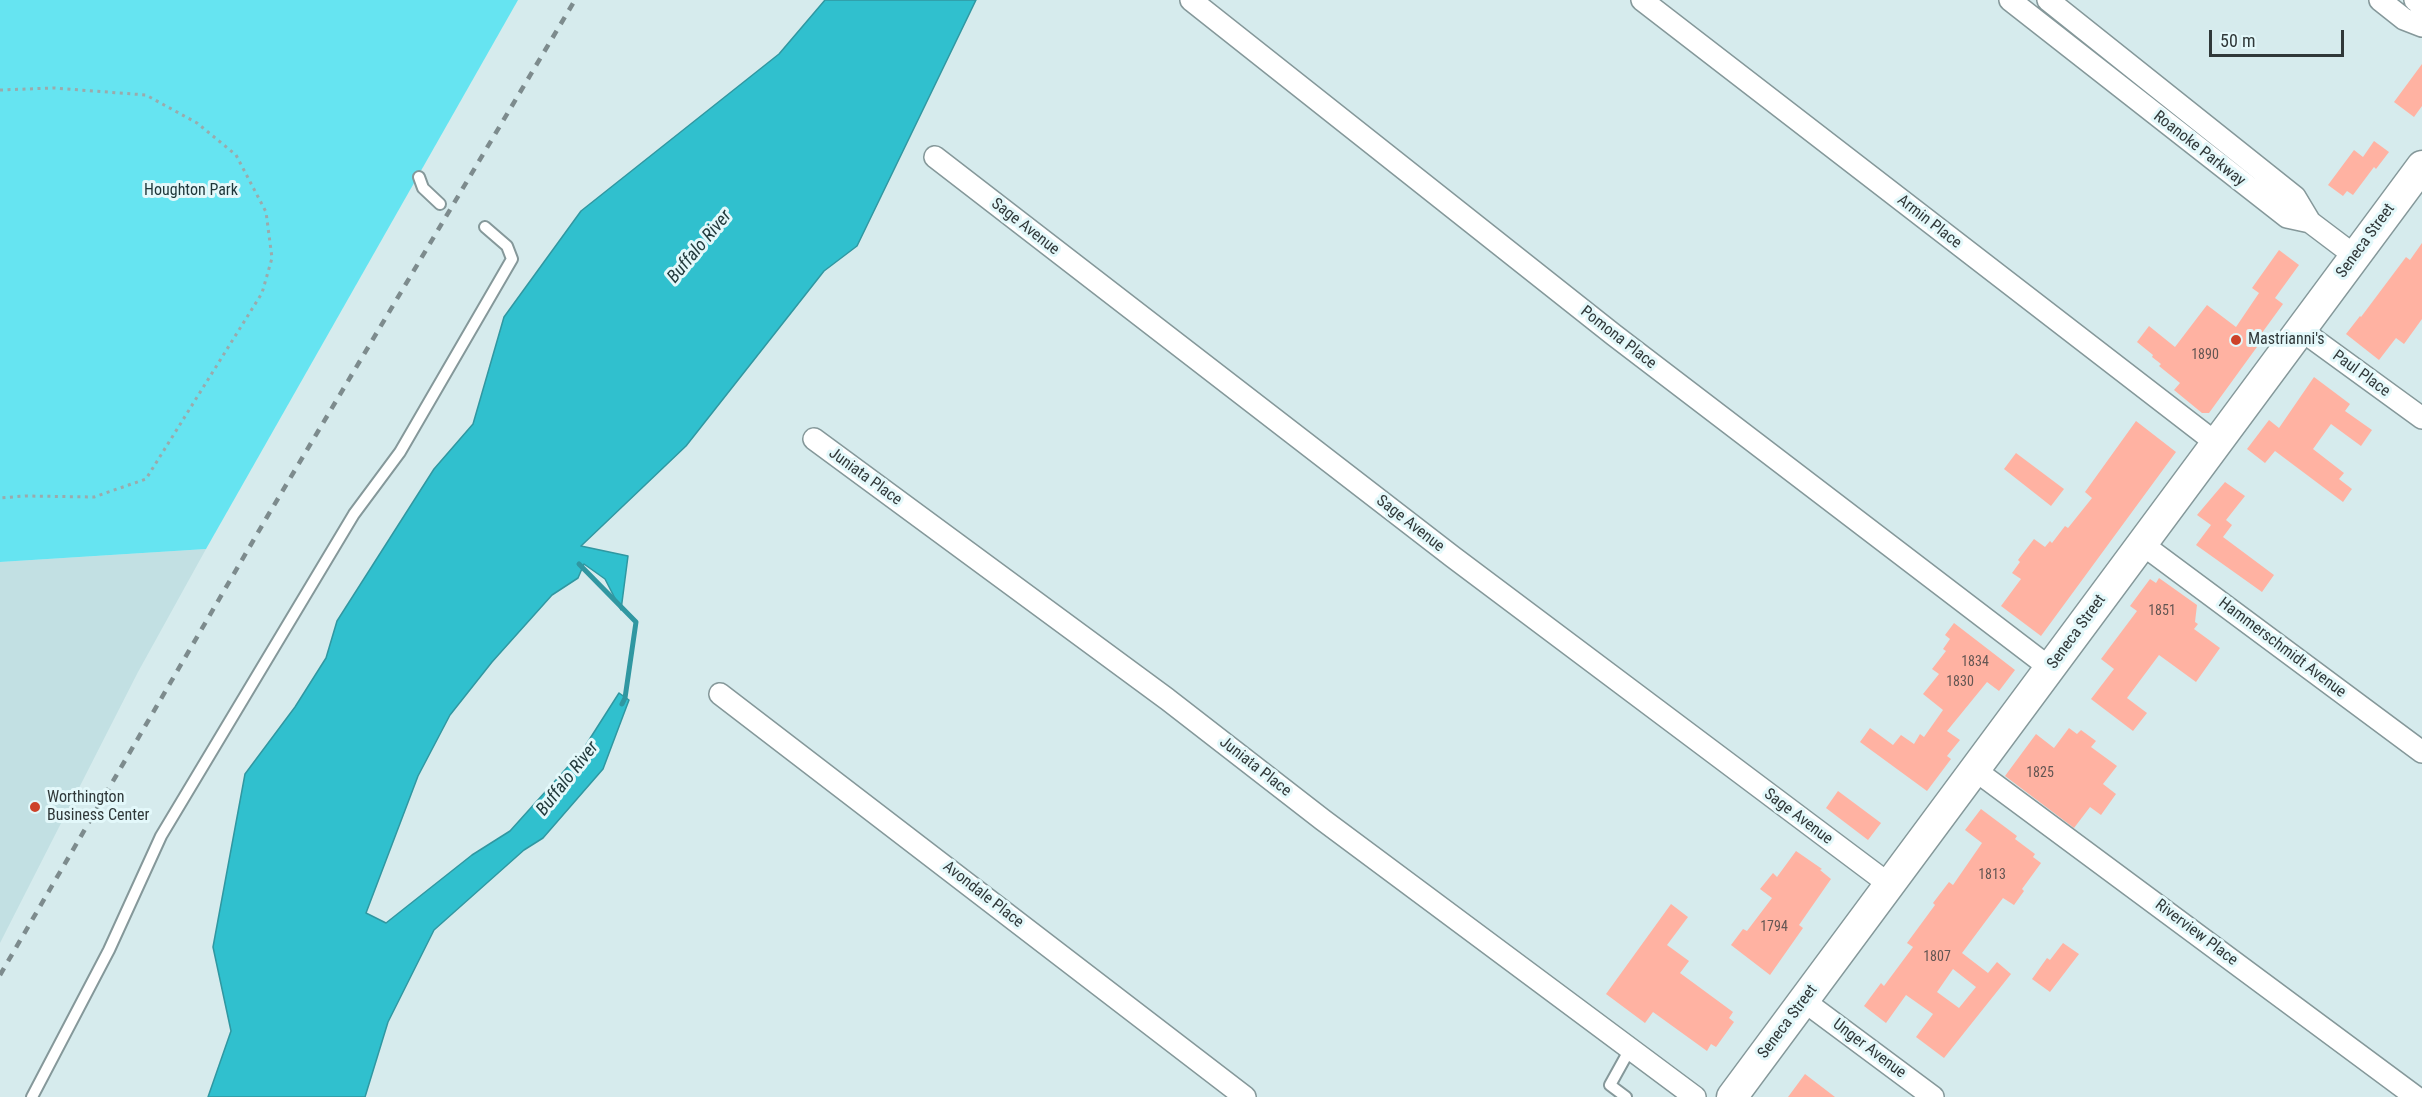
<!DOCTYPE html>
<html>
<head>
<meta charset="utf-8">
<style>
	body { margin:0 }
	#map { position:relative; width:2422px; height:1097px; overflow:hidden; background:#d6ebed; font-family:"Roboto Condensed",sans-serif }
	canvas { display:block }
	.scale { position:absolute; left:2209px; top:30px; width:135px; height:27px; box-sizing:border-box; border:3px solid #303839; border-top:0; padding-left:8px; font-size:18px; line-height:21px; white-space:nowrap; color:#303839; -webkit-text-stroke:4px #e3f8fa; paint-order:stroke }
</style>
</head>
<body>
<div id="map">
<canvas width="2422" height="1097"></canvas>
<div class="scale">50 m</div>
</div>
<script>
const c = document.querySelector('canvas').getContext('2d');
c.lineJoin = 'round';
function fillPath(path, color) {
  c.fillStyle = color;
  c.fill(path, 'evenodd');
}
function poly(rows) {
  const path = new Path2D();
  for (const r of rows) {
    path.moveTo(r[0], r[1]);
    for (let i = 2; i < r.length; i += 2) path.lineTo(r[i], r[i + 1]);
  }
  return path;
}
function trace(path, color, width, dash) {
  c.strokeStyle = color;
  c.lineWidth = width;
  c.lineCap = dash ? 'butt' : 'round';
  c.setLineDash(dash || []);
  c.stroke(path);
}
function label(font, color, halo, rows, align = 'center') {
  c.font = font + ' "Roboto Condensed",sans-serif';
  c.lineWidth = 6;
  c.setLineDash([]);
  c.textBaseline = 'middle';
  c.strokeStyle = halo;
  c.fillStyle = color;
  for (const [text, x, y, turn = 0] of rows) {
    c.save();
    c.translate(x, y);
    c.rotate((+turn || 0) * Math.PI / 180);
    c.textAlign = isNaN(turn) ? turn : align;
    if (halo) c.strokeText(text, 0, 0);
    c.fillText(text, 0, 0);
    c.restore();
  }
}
fillPath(poly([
	[206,549,138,672,0,943,0,562]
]), '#c2e0e3');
fillPath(poly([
	[0,0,518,0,206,549,0,562]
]), '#66e4f1');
const water = poly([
	[825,0,976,0,857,246,824,271,686,446,581,546,628,556,621,610,605,579,584,564,578,578,552,595,492,662,450,715,418,776,366,913,386,923,472,855,510,831,582,751,619,693,629,700,603,769,543,838,524,850,434,930,388,1022,365,1097,208,1097,231,1031,213,947,245,774,295,707,326,658,337,621,434,469,473,424,504,317,581,211,779,54,825,0]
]);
fillPath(water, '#30c0ce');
trace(water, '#3097a1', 1.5);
trace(poly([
	[579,564,636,622,625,698,622,704]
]), '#3097a1', 5);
fillPath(poly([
	[2422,64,2422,106,2414,117,2394,102],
	[2374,141,2389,152,2376,169,2374,167,2353,195,2347,191,2343,196,2328,185,2354,150,2363,157],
	[2422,243,2422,319,2404,344,2396,338,2379,360,2346,334,2360,316,2361,317,2406,257,2410,260],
	[2279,250,2299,265,2275,298,2283,304,2259,337,2262,340,2209,413,2202,413,2174,390,2180,383,2159,366,2161,364,2152,357,2153,355,2137,342,2149,326,2175,347,2207,305,2236,327,2259,293,2252,288],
	[2314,377,2350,404,2345,411,2372,430,2361,446,2331,424,2313,449,2344,473,2339,479,2352,489,2343,502,2275,451,2265,463,2247,449,2269,420,2279,428],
	[2136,421,2176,452,2041,636,2001,606,2021,579,2012,573,2020,562,2018,560,2034,539,2045,547,2050,541,2052,543,2065,526,2068,528,2092,498,2085,492],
	[2016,453,2064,489,2051,506,2004,469],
	[2225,482,2245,496,2226,520,2232,525,2223,537,2274,575,2262,592,2196,545,2211,525,2197,515],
	[2159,578,2197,605,2195,622,2198,624,2194,629,2220,648,2196,682,2159,655,2127,698,2147,713,2133,731,2091,699,2114,669,2101,659,2137,611,2130,606,2150,579,2156,583],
	[1954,623,2015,670,1999,691,1987,682,1947,731,1960,740,1947,756,1951,759,1927,791,1860,742,1870,728,1893,745,1901,735,1914,744,1920,734,1924,737,1943,710,1923,694,1939,674,1932,669,1946,651,1943,649,1950,639,1945,635],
	[2069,728,2077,734,2081,730,2096,741,2091,747,2117,766,2103,784,2116,794,2101,815,2090,807,2074,828,2005,776,2036,734,2054,748],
	[1838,791,1881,823,1868,840,1826,808],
	[1981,809,2017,836,2015,839,2035,854,2033,857,2041,863,2022,889,2024,891,2014,905,2003,898,1962,953,1988,973,1997,962,2011,974,1944,1058,1916,1037,1933,1014,1906,995,1886,1023,1864,1006,1881,983,1884,986,1913,947,1907,943,1935,905,1933,903,1949,882,1953,885,1982,843,1965,830],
	[1953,969,1976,987,1959,1008,1937,992],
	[1796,851,1822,869,1820,870,1831,879,1799,925,1803,928,1770,975,1731,945,1743,929,1747,931,1772,898,1760,889,1773,873,1777,877],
	[1671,904,1688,917,1667,945,1689,961,1680,973,1733,1012,1729,1018,1734,1022,1716,1047,1711,1044,1707,1051,1653,1012,1645,1023,1606,994],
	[2063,943,2079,954,2050,992,2032,979,2047,958,2050,960],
	[1805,1074,1835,1097,1788,1097]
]), '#ffb2a2');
const lane = poly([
	[419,177,423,188,440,204],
	[32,1097,109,950,161,836,354,514,400,452,512,259,507,246,485,227],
	[1626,1097,1610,1085,1630,1049]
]);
const street = poly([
	[1191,0,1614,335,2050,668],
	[1642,0,2216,443],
	[2010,0,2287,217,2310,222],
	[2048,0,2295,197,2310,222,2355,256],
	[2380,0,2404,19,2422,26],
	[2415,0,2420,4,2422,10],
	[935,157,1453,557,1890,885],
	[2301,330,2422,418],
	[814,439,1167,699,1323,820,1695,1097],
	[2142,544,2422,752],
	[720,694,1245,1097],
	[1975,770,2416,1097],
	[1804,1001,1933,1097]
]);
const secondary = poly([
	[1732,1097,2422,166]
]);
trace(lane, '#85989a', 14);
trace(street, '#85989a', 24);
trace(secondary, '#85989a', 33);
trace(poly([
	[0,90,54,88,146,95,197,123,236,155,266,212,272,258,262,293,146,479,94,497,25,496,0,498]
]), '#9aaaac', 3, [3, 4.5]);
trace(lane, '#fff', 10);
trace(street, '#fff', 21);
trace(secondary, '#fff', 30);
trace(poly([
	[0,975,267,517,575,0]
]), '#7d8b8d', 4.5, [8, 8]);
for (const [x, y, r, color] of [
	[2236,340,6,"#cd4229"],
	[35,807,6,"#cd4229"]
]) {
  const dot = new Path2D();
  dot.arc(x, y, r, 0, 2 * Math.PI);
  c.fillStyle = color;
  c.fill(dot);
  trace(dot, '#e3f8fa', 2);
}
label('14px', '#645653', null, [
	["1890",2205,355],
	["1851",2162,611],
	["1834",1975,662],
	["1830",1960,682],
	["1825",2040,773],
	["1813",1992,875],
	["1794",1774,927],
	["1807",1937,957]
]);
label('16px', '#303839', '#e3f8fa', [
	["Roanoke Parkway",2199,149,38],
	["Armin Place",1929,222,38],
	["Sage Avenue",1025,227,38],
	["Seneca Street",2366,241,-54],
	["Pomona Place",1618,338,38],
	["Paul Place",2361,374,36],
	["Juniata Place",865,477,36],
	["Sage Avenue",1410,524,38],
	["Seneca Street",2077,632,-54],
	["Hammerschmidt Avenue",2282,648,37],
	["Juniata Place",1255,767,38],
	["Sage Avenue",1798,817,37],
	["Avondale Place",983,895,38],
	["Riverview Place",2196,933,37],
	["Seneca Street",1788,1022,-53],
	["Unger Avenue",1869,1049,37]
]);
label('16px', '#1f3639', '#e3f8fa', [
	["Houghton Park",191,191]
]);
label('16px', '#303839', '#e3f8fa', [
	["Mastrianni's",2248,340],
	["Worthington",47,798],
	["Business Center",47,816]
], 'left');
label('italic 18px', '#233b3d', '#e3f8fa', [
	["Buffalo River",700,247,-50],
	["Buffalo River",568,779,-52]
]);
</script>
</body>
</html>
